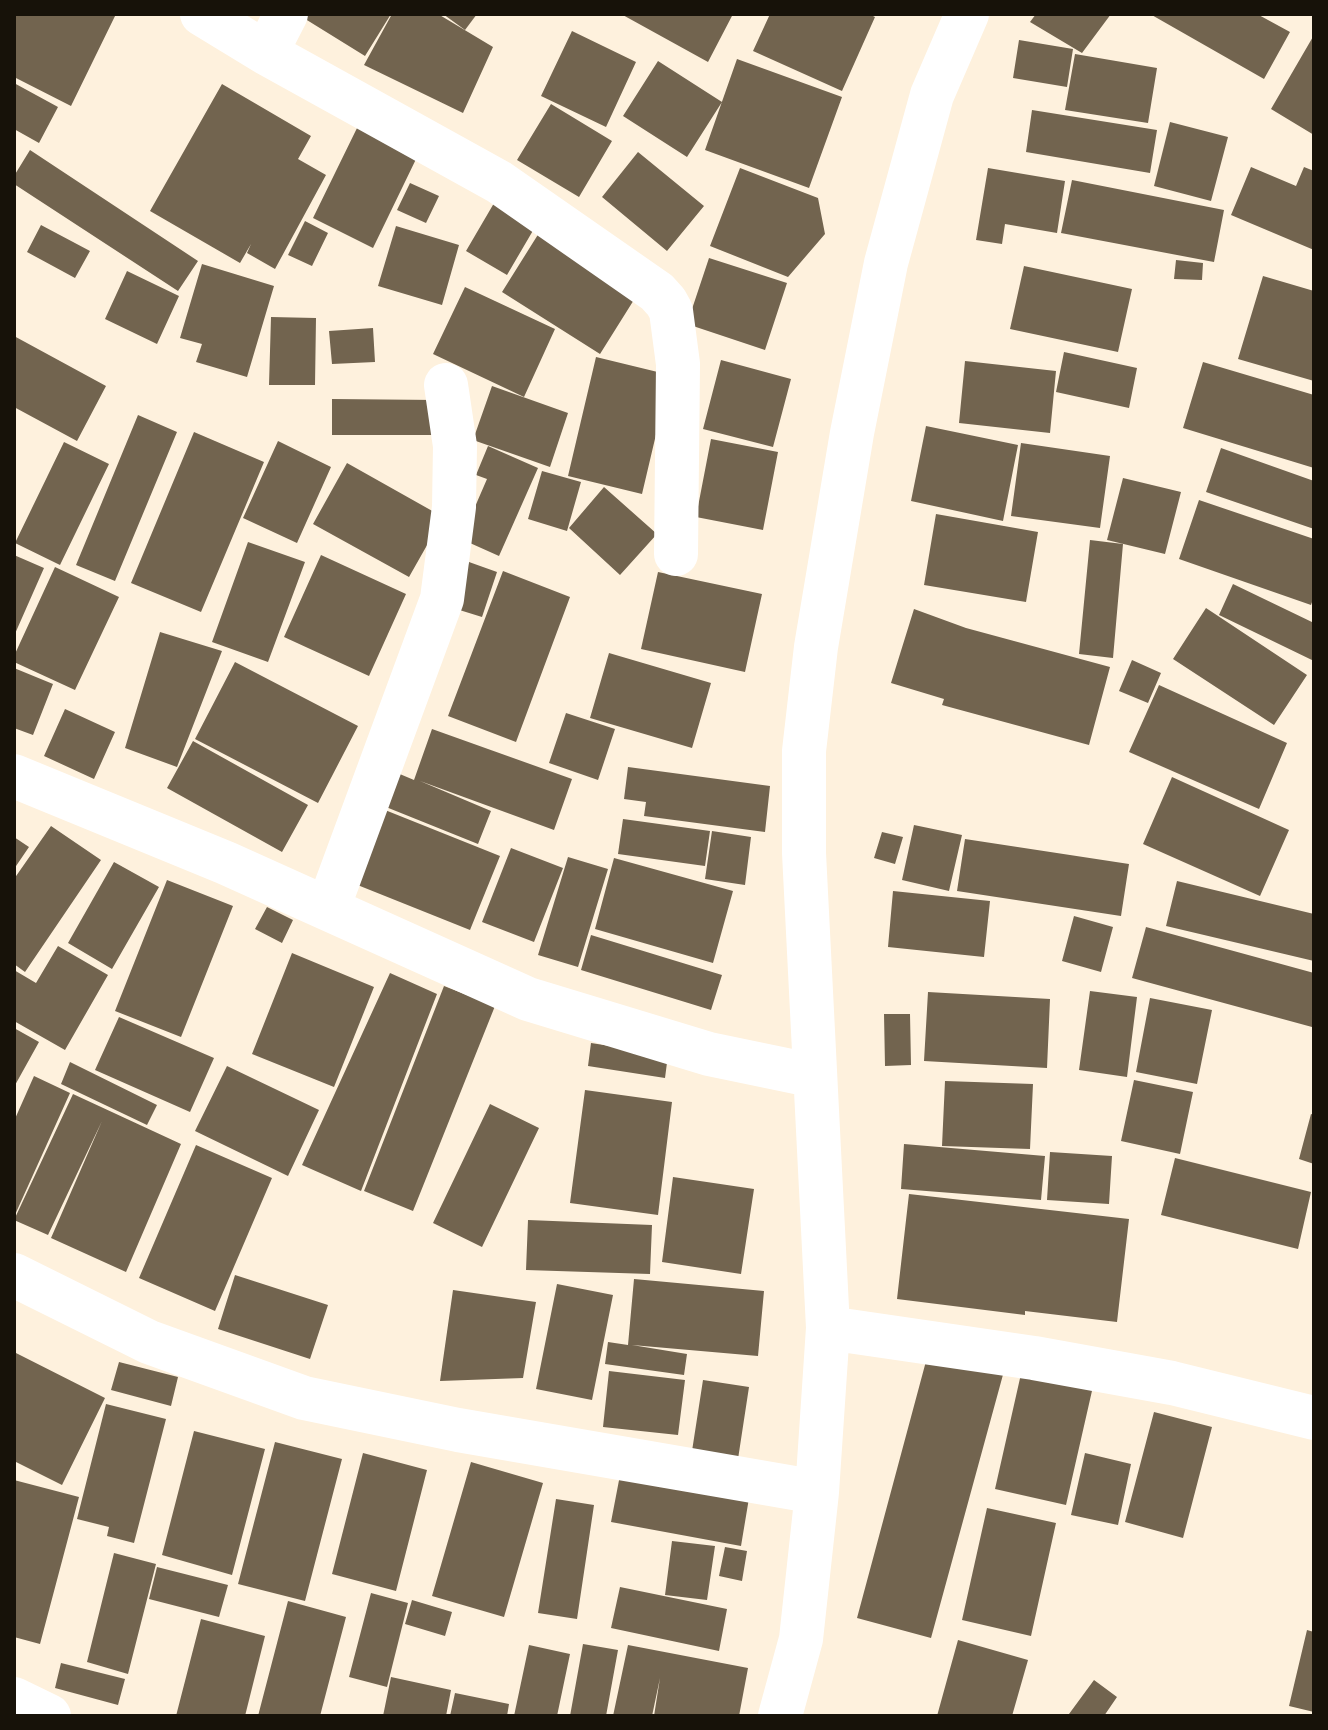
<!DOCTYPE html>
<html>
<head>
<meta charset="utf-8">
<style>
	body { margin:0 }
	#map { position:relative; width:1328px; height:1730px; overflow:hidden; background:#fef1dd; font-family:"Exo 2",sans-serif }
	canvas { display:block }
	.frame { position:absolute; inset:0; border:16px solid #171209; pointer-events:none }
</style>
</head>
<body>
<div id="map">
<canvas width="1328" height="1730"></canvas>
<div class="frame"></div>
</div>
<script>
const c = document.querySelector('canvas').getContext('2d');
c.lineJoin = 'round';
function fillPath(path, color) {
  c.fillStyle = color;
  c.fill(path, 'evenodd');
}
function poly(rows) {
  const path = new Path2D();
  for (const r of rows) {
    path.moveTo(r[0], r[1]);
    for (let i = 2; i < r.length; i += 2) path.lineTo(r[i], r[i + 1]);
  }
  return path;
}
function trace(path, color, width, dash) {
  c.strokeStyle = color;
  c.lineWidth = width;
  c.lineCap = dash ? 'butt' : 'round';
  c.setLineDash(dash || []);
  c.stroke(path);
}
fillPath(poly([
	[14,14,116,14,71,106,14,77],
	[304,14,391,14,365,56,302,17],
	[392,14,438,14,493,47,463,113,364,65],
	[443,14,477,14,465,30],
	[621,14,733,14,708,62],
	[770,14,869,14,875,17,842,91,753,51],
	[1036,14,1111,14,1082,53,1030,22],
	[1150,14,1257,14,1290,32,1264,79],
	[572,31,636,62,606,127,541,96],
	[1314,35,1314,135,1271,109],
	[1019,40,1073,49,1067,87,1013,78],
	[1075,54,1157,68,1148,123,1065,110],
	[737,59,842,97,809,188,705,150],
	[658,61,722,102,687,157,623,116],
	[14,83,58,107,39,143,14,129],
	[222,84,311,136,298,159,326,175,275,269,247,253,251,244,240,263,150,211],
	[551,104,612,141,579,197,517,160],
	[1032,110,1157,130,1150,173,1026,152],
	[1170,122,1228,137,1211,201,1154,186],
	[358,126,418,155,373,248,313,218],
	[30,150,198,261,178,291,14,184,14,176],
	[638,152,704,206,667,251,602,197],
	[1251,167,1296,186,1304,167,1314,171,1314,250,1231,215],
	[740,168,818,198,825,234,788,277,710,246],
	[988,168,1065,181,1057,233,1005,224,1002,244,976,240],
	[1072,180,1224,210,1214,262,1061,233],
	[410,183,439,196,426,223,397,210],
	[497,198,538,222,507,275,466,251],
	[305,221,328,233,312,266,288,255],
	[41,225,90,251,75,278,27,252],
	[544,225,642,287,600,354,502,292],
	[396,226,459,245,442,305,378,286],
	[709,258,787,283,765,350,687,324],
	[1176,260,1203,263,1202,280,1174,279],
	[202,264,274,286,247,377,196,362,202,344,180,338],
	[1024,266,1132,289,1118,352,1010,329],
	[127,271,179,296,157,344,105,319],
	[1263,276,1314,291,1314,381,1238,359],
	[465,287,555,329,524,397,433,354],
	[271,317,316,318,315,385,269,385],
	[373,328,375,362,332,364,329,331],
	[14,336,106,386,77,441,14,407],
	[1064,352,1137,368,1129,408,1056,392],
	[596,357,670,375,642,494,568,476],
	[721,360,791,379,773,447,703,429],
	[965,361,1056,371,1050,433,959,423],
	[1203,362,1314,395,1314,468,1183,428],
	[492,386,568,413,550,467,473,440],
	[332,399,437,400,438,435,332,435],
	[138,415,177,432,115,581,76,565],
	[926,426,1018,445,1003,521,911,501],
	[194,432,264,462,201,612,131,583],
	[711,439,778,452,763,530,696,517],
	[278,441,331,467,297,543,243,518],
	[64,442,109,464,60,565,15,543],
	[1021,443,1110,456,1100,528,1011,516],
	[488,446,538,468,499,556,461,539,487,479,476,475],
	[1221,448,1314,481,1314,529,1206,492],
	[347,463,443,517,409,577,313,524],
	[542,471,581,482,567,531,528,519],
	[1123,478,1181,492,1165,554,1107,540],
	[604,487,657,534,620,575,569,528],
	[1199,500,1314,539,1314,596,1311,605,1179,559],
	[936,514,1038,532,1026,602,924,585],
	[1090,540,1123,544,1113,658,1079,654],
	[248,542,305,562,268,662,212,642],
	[14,555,44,568,14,636],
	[321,555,406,594,369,676,284,637],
	[469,562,497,572,482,617,453,608],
	[55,567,119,597,75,690,14,662,14,656],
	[503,571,570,597,516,742,448,716],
	[658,572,762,594,745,672,641,649],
	[1233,584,1314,623,1314,661,1219,615],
	[1206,608,1307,675,1274,725,1173,659],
	[914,609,966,628,1110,667,1089,745,942,705,944,699,891,683],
	[160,632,222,651,177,767,125,748],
	[609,653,711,683,692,748,590,718],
	[1132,660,1161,673,1148,703,1119,691],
	[235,662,358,726,318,803,195,739],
	[14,668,53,684,33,735,14,728],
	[1159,685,1287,743,1259,809,1129,752],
	[65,709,115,732,94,779,44,756],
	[566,713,615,729,598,780,549,763],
	[432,729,572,779,554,830,420,781,491,811,478,844,381,805,395,772,414,780],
	[193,741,308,805,282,852,167,788],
	[628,767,770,786,765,832,644,816,646,802,624,799],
	[1172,777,1289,830,1260,896,1143,844],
	[385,810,500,856,470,930,355,884],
	[623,819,710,831,705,866,618,854],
	[914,825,962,835,949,891,902,880],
	[51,826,101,860,25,972,14,964,14,879],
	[712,831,751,837,745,885,705,879],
	[882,832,903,837,895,864,874,858],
	[14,837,29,847,14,869],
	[965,839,1129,864,1121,916,957,891],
	[511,848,563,868,534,942,482,922],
	[568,857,608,869,578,967,538,955],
	[614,858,733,891,713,963,595,929],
	[114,862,159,887,112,969,68,943],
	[167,880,233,906,181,1037,115,1011],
	[1177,881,1314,914,1314,961,1166,926],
	[893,891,990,901,984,957,888,947],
	[267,907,293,920,282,943,255,929],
	[1074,916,1113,927,1101,972,1062,961],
	[1146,927,1314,973,1314,1018,1312,1027,1132,978],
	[591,935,722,975,711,1010,581,970],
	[58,946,108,975,65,1050,14,1021,14,970,36,983],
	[292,953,374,987,334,1087,252,1054],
	[390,973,437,994,361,1191,302,1165],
	[444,986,495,1006,413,1211,364,1191],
	[1090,991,1137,997,1127,1077,1079,1070],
	[928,992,1050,999,1047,1068,924,1061],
	[1150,998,1212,1010,1197,1084,1136,1072],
	[884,1014,910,1014,911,1065,885,1066],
	[119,1017,214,1058,190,1112,95,1070],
	[14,1028,39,1042,14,1087],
	[591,1043,668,1055,665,1078,588,1066],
	[70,1062,157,1105,147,1125,61,1084],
	[227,1066,319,1110,288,1176,195,1131],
	[34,1076,70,1093,14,1217,14,1121],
	[1134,1080,1193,1092,1180,1154,1121,1141],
	[945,1081,1033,1084,1030,1149,942,1146],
	[585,1090,672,1102,658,1215,570,1203],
	[73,1094,181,1144,126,1272,51,1238,102,1121,48,1235,14,1220],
	[490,1104,539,1128,482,1247,433,1223],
	[1311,1114,1314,1115,1314,1164,1299,1159],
	[904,1144,1045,1156,1041,1200,901,1189],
	[196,1145,272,1178,215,1311,139,1278],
	[1050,1152,1112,1156,1109,1204,1047,1200],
	[1175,1158,1311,1192,1298,1249,1161,1215],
	[673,1177,754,1189,741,1274,662,1262],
	[909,1194,1129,1219,1117,1322,1025,1311,1025,1315,897,1299],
	[528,1220,652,1225,650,1274,526,1270],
	[235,1275,328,1305,310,1359,218,1329],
	[634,1279,764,1291,758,1356,632,1345,687,1354,684,1375,605,1364,608,1342,628,1345],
	[557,1284,613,1295,592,1400,536,1389],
	[453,1290,536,1302,523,1378,440,1381],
	[929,1350,1004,1371,931,1638,857,1618],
	[14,1352,105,1398,62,1485,14,1461],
	[119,1362,178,1377,171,1406,111,1390],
	[1023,1365,1094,1382,1066,1505,995,1489],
	[609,1371,685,1380,678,1435,603,1427],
	[703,1380,749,1387,738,1459,692,1451],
	[106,1404,166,1419,134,1543,107,1536,109,1527,77,1519],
	[1154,1412,1212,1427,1183,1538,1125,1522],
	[194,1431,265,1449,232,1575,162,1555],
	[275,1442,342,1459,305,1601,238,1584],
	[363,1453,427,1470,396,1591,332,1574],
	[1085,1453,1131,1464,1118,1525,1071,1515],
	[471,1462,543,1483,504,1617,432,1596],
	[620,1475,749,1498,741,1546,611,1522],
	[14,1480,79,1497,40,1644,14,1637],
	[556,1499,594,1505,577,1619,538,1613],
	[987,1508,1056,1523,1031,1636,962,1620],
	[672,1541,715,1546,707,1600,665,1595],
	[725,1547,747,1551,742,1581,719,1576],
	[114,1553,156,1564,128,1674,87,1662],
	[157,1567,228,1585,219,1617,149,1599],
	[620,1587,727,1609,719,1651,611,1628],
	[371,1593,408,1603,387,1687,349,1677],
	[412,1600,452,1612,445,1636,405,1624],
	[288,1601,346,1617,320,1716,258,1716],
	[201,1619,265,1636,245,1716,176,1716],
	[1307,1630,1314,1632,1314,1712,1289,1706],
	[958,1640,1028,1660,1012,1716,937,1716],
	[583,1644,618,1650,606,1716,570,1716],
	[529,1645,570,1654,557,1716,514,1716],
	[628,1645,748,1668,739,1716,654,1716,660,1678,652,1716,613,1716],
	[61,1663,125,1679,118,1705,55,1688],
	[391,1677,451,1690,446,1716,383,1716],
	[1094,1680,1117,1697,1104,1716,1073,1716,1069,1714],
	[455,1693,509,1704,507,1716,450,1716]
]), '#72644f');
trace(poly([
	[202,14,266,53,286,14],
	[266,53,499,182,657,292,666,302,671,311,678,364,676,554],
	[14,776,226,863,528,999,709,1054,815,1076],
	[328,908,442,599,454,507,455,446,446,385],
	[14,1275,149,1342,304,1398,458,1430,817,1492],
	[828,1328,1034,1358,1172,1383,1314,1418],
	[14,1699,49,1716],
	[780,1716,801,1639,817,1492,828,1328,804,853,804,751,816,647,852,433,886,263,932,95,967,14]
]), '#fff', 44);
</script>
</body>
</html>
